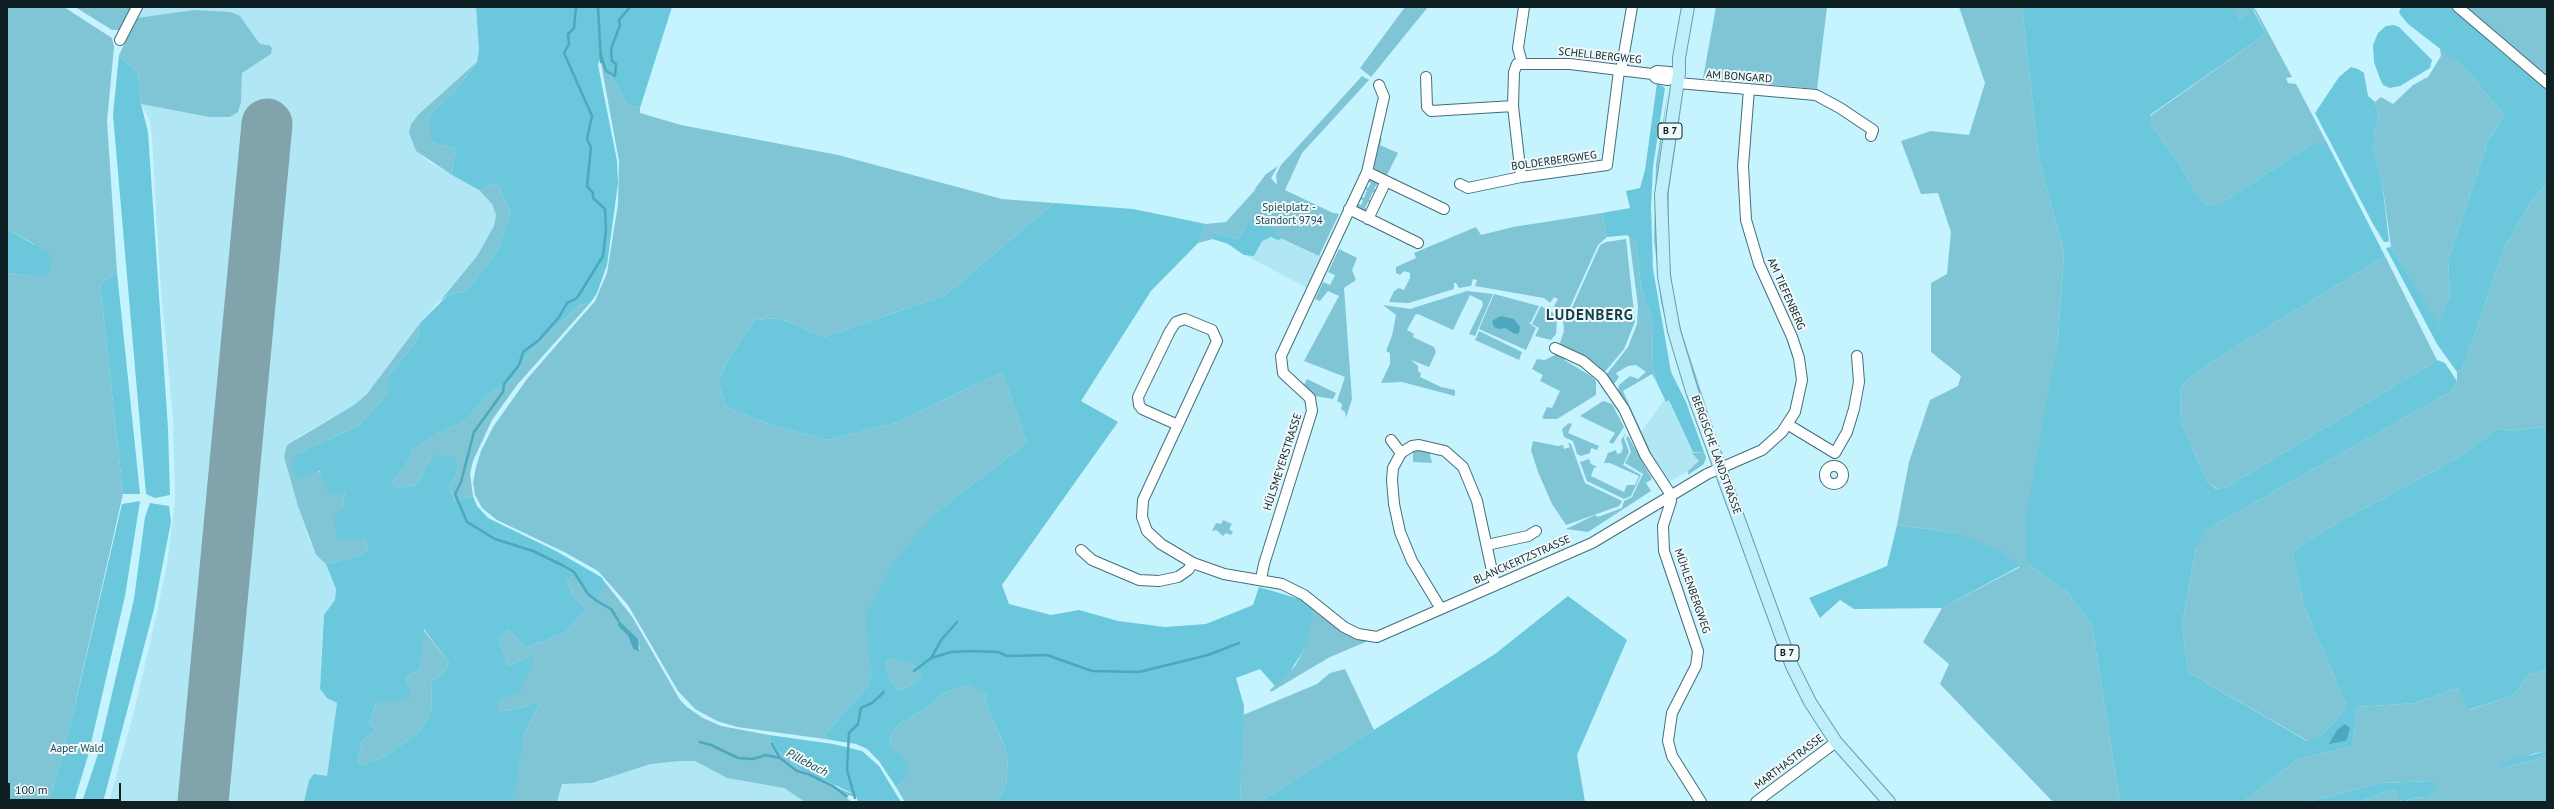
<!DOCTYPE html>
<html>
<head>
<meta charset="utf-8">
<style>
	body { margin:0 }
	#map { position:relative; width:2554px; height:809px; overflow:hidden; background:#c5f3fe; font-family:"PT Sans",sans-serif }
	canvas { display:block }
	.frame { position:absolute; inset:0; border:8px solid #0f2024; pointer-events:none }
	.scale { position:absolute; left:8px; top:783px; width:113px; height:18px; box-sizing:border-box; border:2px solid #0f2024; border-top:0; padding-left:5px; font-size:12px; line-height:14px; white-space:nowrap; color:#0f2024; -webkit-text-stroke:3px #f0f9fb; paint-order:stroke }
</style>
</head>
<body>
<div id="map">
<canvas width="2554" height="809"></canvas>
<div class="frame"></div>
<div class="scale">100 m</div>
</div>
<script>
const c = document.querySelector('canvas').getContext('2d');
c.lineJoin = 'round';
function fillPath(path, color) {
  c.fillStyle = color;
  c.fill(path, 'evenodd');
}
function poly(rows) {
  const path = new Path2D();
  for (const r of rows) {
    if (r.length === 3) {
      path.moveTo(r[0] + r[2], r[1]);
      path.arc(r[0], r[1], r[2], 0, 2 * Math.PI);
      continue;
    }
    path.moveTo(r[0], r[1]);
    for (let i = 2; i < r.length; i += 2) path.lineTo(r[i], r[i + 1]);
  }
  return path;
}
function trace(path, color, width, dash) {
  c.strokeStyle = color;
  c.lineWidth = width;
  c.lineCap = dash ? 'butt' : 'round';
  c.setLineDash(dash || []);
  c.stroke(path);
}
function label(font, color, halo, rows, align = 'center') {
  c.font = font + ' "PT Sans",sans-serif';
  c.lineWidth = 4;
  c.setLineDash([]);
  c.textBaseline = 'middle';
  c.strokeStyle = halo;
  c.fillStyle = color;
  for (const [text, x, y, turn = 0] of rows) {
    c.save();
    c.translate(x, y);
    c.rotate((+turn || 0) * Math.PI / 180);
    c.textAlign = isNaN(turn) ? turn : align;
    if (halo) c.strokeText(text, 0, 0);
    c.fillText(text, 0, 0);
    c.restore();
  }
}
fillPath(poly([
	[142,7,476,7,479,51,477,62,409,133,416,151,432,164,479,190,492,204,496,215,494,226,477,256,420,323,367,394,354,405,300,436,287,445,284,457,309,539,316,555,326,564,336,589,335,600,324,615,320,689,327,698,337,703,327,776,309,780,304,802,109,802,135,708,157,612,167,564,175,502,173,419,160,278,152,138,150,121,141,104,209,117,241,102,242,73,271,54,269,45,260,44,245,22,156,17,137,18],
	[1260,229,1321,257,1307,288,1247,256],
	[1668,395,1701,464,1667,483,1640,433],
	[680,761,695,761,727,778,784,788,805,802,557,802,562,784,592,783,652,764]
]), '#b1e7f4');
fillPath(poly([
	[7,7,64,7,112,38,114,47,107,121,117,272,100,284,123,494,71,722,49,802,7,802,7,273,35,277,34,244,7,229],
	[75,7,133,7,122,30,112,30],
	[1405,7,1428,7,1371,77,1360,68],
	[1716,7,1827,7,1817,89,1703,78],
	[1959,7,2022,7,2039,160,2064,252,2058,341,2027,563,2068,593,2092,626,2120,802,2053,802,1940,684,1949,664,1923,642,1942,608,2020,567,1956,533,1897,525,1909,462,1930,400,1958,386,1961,376,1931,352,1931,283,1947,274,1951,232,1938,193,1921,194,1901,141,1931,131,1969,135,1985,83],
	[2231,7,2252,7,2256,10,2292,77,2286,78,2288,83,2296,84,2327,143,2313,143,2217,206,2211,206,2204,203,2194,190,2181,166,2150,123,2150,116,2266,34,2254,10,2240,20],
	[2465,7,2547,7,2547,79],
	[194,10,231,12,240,16,260,44,269,45,272,48,271,54,242,73,241,102,238,112,230,117,209,117,141,104,138,73,119,55,137,18],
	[2440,48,2465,68,2504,115,2488,141,2448,260,2450,296,2439,326,2391,247,2382,182,2373,147,2373,134,2379,121,2375,102,2381,97,2393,104,2413,85,2428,77,2441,56],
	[600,58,628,105,640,108,640,113,681,125,838,155,1002,199,1054,203,945,295,825,337,779,318,754,320,725,365,718,383,726,407,774,426,827,440,896,423,1002,372,1027,443,936,512,870,654,871,677,866,688,826,733,825,739,737,727,717,721,695,709,678,691,628,605,598,571,566,553,497,520,482,508,475,495,473,483,476,467,481,451,493,427,527,379,595,301,607,273,618,204,619,161],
	[477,62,454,92,430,114,428,124,431,127,431,142,455,149,452,175,416,151,409,133,411,124,419,114],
	[1362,76,1369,80,1302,153,1285,190,1333,213,1339,214,1319,256,1248,223,1238,239,1213,232,1213,239,1198,243,1206,224,1226,222,1256,189,1254,190,1266,174,1278,166,1271,178,1277,185,1276,175,1281,165],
	[1668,91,1657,175,1656,208,1672,348,1661,302,1654,239,1656,164],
	[1683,94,1669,191,1668,249,1674,300,1682,333,1718,443,1716,443,1683,346,1672,301,1666,250,1667,192],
	[1380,138,1382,139,1380,145,1398,153,1386,177,1371,169,1374,168],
	[1372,177,1381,186,1377,184,1374,189,1379,192,1377,194,1373,192,1369,200,1374,202,1373,204,1368,202,1365,208,1370,210,1368,213,1356,209,1356,203,1361,205,1363,200,1358,198,1359,196,1364,198,1367,190,1363,188,1364,186,1368,188,1371,183,1366,180],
	[2547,183,2547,427,2508,431,2499,428,2456,459,2335,524,2292,551,2304,606,2347,707,2324,733,2308,741,2188,672,2182,624,2196,548,2200,538,2206,530,2452,391,2457,381,2457,372,2463,368,2505,246,2533,199],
	[493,184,500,187,502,196,511,211,497,251,465,292,449,294,439,302,477,256,494,226,496,215,492,204,479,190],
	[1602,213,1607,237,1598,245,1570,307,1562,315,1554,306,1558,299,1554,297,1550,303,1544,298,1475,286,1477,280,1473,279,1471,286,1459,288,1456,283,1454,283,1454,289,1409,303,1389,302,1394,291,1399,288,1404,290,1410,278,1410,273,1404,271,1400,275,1396,273,1396,267,1416,258,1414,253,1476,227,1481,235,1513,227],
	[1629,236,1636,242,1641,287,1652,322,1653,368,1657,383,1652,374,1623,391,1659,470,1618,391,1619,385,1630,376,1638,379,1646,372,1636,365,1628,366,1616,373,1619,377,1614,384,1606,375,1628,347,1637,324,1638,306],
	[1626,239,1635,322,1624,349,1604,373,1589,360,1559,346,1564,331,1563,318,1571,310,1600,245,1606,242],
	[1339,249,1357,258,1352,270,1356,280,1344,288,1352,399,1346,418,1345,412,1341,409,1342,404,1337,401,1345,377,1304,361,1339,296,1328,291,1320,301,1315,299,1323,282,1330,285,1335,275,1328,272],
	[2385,256,2437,360,2227,487,2217,489,2207,481,2181,422,2180,390,2186,381,2216,359],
	[1467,291,1493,294,1475,336,1469,334,1483,305,1482,301,1470,295,1453,330,1418,314,1415,315,1407,330,1414,334,1413,337,1434,347,1436,352,1429,367,1411,360,1418,366,1418,371,1421,373,1420,377,1441,387,1455,390,1455,396,1402,382,1381,383,1390,364,1390,353,1386,351,1392,336,1396,315,1383,305,1410,309],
	[1494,294,1539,306,1531,322,1529,323,1536,328,1526,350,1479,329],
	[591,302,517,385,492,420,473,461,470,474,473,496,455,501,449,487,458,470,432,455,417,485,395,487,393,481,410,459,413,449,437,434,468,419,484,398,515,377,528,354,550,332,580,305],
	[1541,306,1552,312,1557,320,1556,334,1551,340,1535,336,1539,328,1532,324],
	[420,323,417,341,388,376,388,393,359,425,297,454,345,493,342,508,365,538,368,550,358,556,326,564,316,555,298,506,284,457,287,445,354,405,367,394],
	[1479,331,1522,352,1519,360,1475,340],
	[1559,353,1567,356,1564,360,1591,376,1596,381,1596,395,1557,419,1546,419,1542,418,1547,407,1552,408,1560,391,1540,381,1543,375,1532,369,1537,359,1545,360],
	[1307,379,1336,393,1333,399,1315,396,1304,385],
	[1603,401,1612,404,1624,427,1613,444,1609,442,1615,433,1580,416],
	[1569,423,1572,424,1568,433,1599,446,1597,450,1591,448,1590,453,1581,456,1577,454,1573,441,1564,437,1562,429],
	[1626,433,1624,438,1629,452,1623,465,1641,475,1631,496,1624,499,1587,481,1580,462,1589,459,1591,464,1597,467,1594,468,1591,476,1624,492,1627,485,1635,485,1639,476,1610,463,1604,463,1608,453,1616,450,1617,454,1621,453,1623,448,1621,440],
	[1628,436,1652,479,1646,483,1651,491,1588,532,1566,529,1595,515,1598,517,1622,508,1624,501,1632,497,1643,474,1625,463,1631,452,1626,438],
	[1533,441,1558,446,1563,445,1564,449,1570,447,1568,443,1571,444,1585,483,1622,501,1619,506,1566,525,1552,504,1538,472,1531,450],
	[1416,449,1429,450,1432,463,1413,462,1413,451],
	[1704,452,1706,457,1704,464,1688,475,1688,471,1699,461,1692,453],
	[1223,520,1232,524,1229,529,1233,532,1231,535,1226,533,1223,536,1216,530,1212,531,1216,523,1221,524],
	[573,576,606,585,601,577,633,618,680,700,687,707,703,718,721,726,769,735,771,745,774,745,777,750,799,768,812,772,827,783,850,793,855,792,857,798,849,795,847,798,851,802,805,802,784,788,727,778,695,761,680,761,651,764,592,783,562,784,557,802,513,802,518,758,523,737,540,703,536,701,524,707,498,712,498,702,520,691,532,655,508,666,499,639,509,630,525,648,565,633,586,609,573,596,567,580],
	[618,621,637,639,640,649,633,649,628,636,618,626],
	[1312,607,1346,634,1368,641,1330,657,1271,692,1270,690,1295,666,1303,651],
	[423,629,449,663,444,672,432,681,431,714,417,734,382,758,360,765,358,759,362,741,376,730,369,723,377,701,402,701,410,689,406,678,420,669],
	[893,658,914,662,921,675,915,683,898,691,888,674,886,662],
	[1345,669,1374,730,1259,802,1240,802,1243,715,1317,684,1330,673],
	[2547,670,2547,751,2532,754,2506,767,2547,757,2547,802,2403,802,2416,797,2426,798,2433,781,2381,783,2307,802,2243,802,2298,759,2353,746,2357,707,2415,703,2458,688,2469,710,2514,695,2528,675],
	[968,685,985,691,987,707,1005,747,1008,762,1006,785,996,802,905,802,896,787,904,782,890,746,891,735,899,724,919,713,948,691],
	[2391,790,2398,791,2401,802,2358,802]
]), '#80c5d6');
fillPath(poly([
	[476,7,672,7,640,108,628,105,600,58,598,65,617,161,618,183,607,265,597,293,591,302,580,305,550,332,528,354,515,377,484,398,468,419,437,434,413,449,410,459,393,481,395,487,417,485,432,455,454,457,458,470,449,487,455,501,473,496,477,506,488,518,556,551,601,577,606,585,596,598,573,576,567,580,573,596,586,609,565,633,525,648,509,630,499,639,508,666,532,655,533,662,520,692,498,702,498,712,524,707,536,701,540,703,523,737,513,802,304,802,309,780,314,774,327,776,337,703,327,698,320,689,324,615,335,600,336,589,326,564,358,556,368,550,365,538,337,540,334,516,342,508,345,493,329,495,320,471,298,479,292,466,297,454,359,425,388,393,388,376,417,341,420,323,449,294,465,292,497,251,511,211,502,196,500,187,493,184,479,190,452,175,455,149,431,142,431,127,428,124,430,114,454,92,477,62,479,51],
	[424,629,449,663,444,672,432,681,431,714,417,734,382,758,360,765,358,759,362,741,376,730,369,723,377,701,402,701,409,697,410,689,406,678,420,669],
	[2022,7,2232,7,2240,20,2253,10,2266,34,2150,115,2150,123,2181,166,2194,190,2204,203,2211,206,2217,206,2313,143,2327,143,2385,256,2216,359,2186,381,2180,390,2181,422,2207,481,2216,489,2227,487,2437,360,2445,363,2457,381,2452,391,2206,530,2196,548,2182,624,2188,672,2307,741,2324,733,2347,707,2304,606,2292,551,2335,524,2456,459,2499,428,2508,431,2547,427,2547,670,2528,675,2514,695,2468,710,2458,688,2415,703,2357,707,2353,746,2298,759,2243,802,2120,802,2092,626,2068,593,2027,563,2025,522,2058,341,2064,252,2039,160],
	[2401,7,2452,7,2499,50,2547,89,2547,183,2533,199,2505,246,2463,368,2457,372,2437,344,2386,248,2391,247,2439,325,2450,296,2448,260,2488,141,2504,115,2465,68,2408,24,2399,13],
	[2394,25,2399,27,2432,60,2430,68,2400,86,2390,88,2383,85,2380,79,2374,62,2373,45,2378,33,2386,26],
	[119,55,138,73,141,104,148,132,168,429,170,495,155,498,146,494,113,115],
	[2351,67,2358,69,2364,73,2368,96,2375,102,2379,121,2373,134,2373,147,2382,182,2389,241,2387,242,2384,242,2373,224,2315,113,2339,77],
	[1657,83,1665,88,1653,167,1651,207,1653,269,1671,372,1686,402,1704,452,1693,452,1669,400,1666,402,1657,383,1653,368,1652,322,1641,287,1636,242,1627,235,1607,237,1602,213,1630,208,1626,191,1640,188,1645,170],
	[1054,203,1133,209,1206,224,1198,243,1151,291,1081,401,1118,422,1002,585,1009,604,1051,615,1079,610,1118,621,1165,627,1206,624,1253,605,1259,587,1303,600,1312,607,1313,620,1303,651,1289,673,1275,686,1260,669,1236,678,1244,706,1240,802,996,802,1006,785,1008,762,1005,747,987,707,985,692,968,685,948,691,919,713,899,724,891,735,890,746,903,757,909,768,904,782,896,787,879,761,867,749,856,744,825,739,826,733,866,688,871,677,866,615,893,563,936,512,1027,443,1002,372,896,423,827,440,774,426,726,407,718,383,725,365,754,320,779,318,825,337,945,295],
	[893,658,914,663,921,675,915,683,898,691,888,674,886,662],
	[1261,213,1281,239,1278,240,1271,237,1262,241,1254,256,1244,255,1228,244,1213,239,1213,232,1238,239,1248,223],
	[7,229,52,255,48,274,35,277,7,273],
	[117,272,140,494,123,494,100,284],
	[140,501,125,596,89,752,74,802,49,802,71,722,122,504],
	[150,503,169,506,171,522,154,609,103,802,82,802,98,754,134,599,145,517],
	[1897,525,1956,533,2001,551,2020,566,1942,608,1854,609,1840,600,1820,618,1809,598,1887,566],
	[1568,596,1627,640,1577,755,1585,802,1253,802,1259,802,1495,654],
	[769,735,833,744,862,751,879,766,901,802,858,802,856,795,799,768,777,750,774,745,771,745],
	[2547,751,2547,757,2526,762,2506,767,2501,767,2499,763],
	[2433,781,2437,789,2430,792,2426,798,2416,797,2403,802,2399,799,2398,791,2391,790,2358,802,2307,802,2381,783]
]), '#6bc7dc');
fillPath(poly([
	[1501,316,1514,319,1520,327,1519,333,1515,334,1505,328,1499,329,1494,327,1492,321],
	[618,620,638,639,639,651,633,649,628,636,618,626],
	[2345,724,2350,728,2347,739,2345,741,2329,744,2337,730]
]), '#4ba8bd');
trace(poly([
	[576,7,574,28,568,34,569,44,564,53,592,116,587,139,591,147,587,186,593,193,593,198,605,209,606,230,603,256,577,298,567,303,559,317,539,340,523,352,519,365,504,384,503,392,474,432,461,482,455,494,467,522,495,539,533,551,564,566,574,572,588,594,597,601,611,609,618,620],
	[598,7,601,62],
	[601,55,606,71,615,76,616,64,612,61,611,49,620,25,619,20,630,7],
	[931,658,951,652,972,651,998,652,1007,656,1047,655,1092,671,1139,672,1208,655,1239,643],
	[914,671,931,658,942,639,957,622],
	[700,742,711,745,738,758,753,759,766,755,780,758,797,771,808,774,833,786,846,796],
	[772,744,780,758],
	[855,798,847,770,849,733,858,724,861,708,872,703,884,692]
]), '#4ba8bd', 2.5);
trace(poly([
	[203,802,267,124]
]), '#81a4ac', 51);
const minor = poly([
	[2458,7,2547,83],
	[120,40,137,7],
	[1522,63,1518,48,1524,7],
	[1621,71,1632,7],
	[1652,74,1656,78,1668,80,1675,76],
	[1426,77,1427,107,1431,111,1513,106],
	[1678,83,1816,95,1840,108,1873,130,1871,136],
	[1367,172,1444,209],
	[1521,177,1513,106,1514,72,1517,64,1570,64,1652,74,1657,71,1670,72,1679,77],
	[1460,184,1468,188,1521,177,1607,165,1619,71],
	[1349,209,1418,243],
	[1368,219,1386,181],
	[1555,348,1583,361,1602,377,1624,409,1645,455,1671,495,1671,501,1663,526,1664,551,1698,651,1696,666,1672,713,1668,741,1672,756,1701,802],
	[1787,424,1835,453,1847,432,1854,409,1859,382,1857,356],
	[1178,425,1142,409,1139,405,1138,397,1170,331,1176,322,1185,319,1212,330,1217,341,1143,500,1142,517,1147,531,1161,544,1193,563,1224,574,1282,584,1304,595,1344,627,1358,634,1377,637,1592,543,1707,474,1762,450,1782,432,1795,412,1802,380,1799,358,1792,337,1759,264,1746,220,1743,166,1749,89],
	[1391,440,1401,453],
	[1834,475,9],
	[1487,545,1528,536,1536,531],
	[1081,550,1092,560,1139,580,1159,581,1178,577,1188,570,1193,563],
	[1261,579,1264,564,1312,411,1310,398,1283,373,1281,356,1367,172,1384,97,1379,85],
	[1441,609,1412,561,1400,532,1394,504,1392,480,1393,468,1401,453,1412,446,1419,445,1445,451,1463,467,1477,501,1495,585],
	[1756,802,1836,742]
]);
const major = poly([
	[1688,7,1679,58,1679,73,1661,195,1664,276,1674,331,1692,391,1792,666,1810,702,1836,742,1889,802]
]);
trace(minor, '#446e77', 12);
trace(major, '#669fad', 14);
trace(minor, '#fff', 10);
trace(major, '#bfeffa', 12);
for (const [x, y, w] of [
	[1670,131,24],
	[1787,653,24]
]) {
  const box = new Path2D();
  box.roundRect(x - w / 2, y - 8, w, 16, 3);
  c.fillStyle = '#f0f9fb';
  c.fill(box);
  trace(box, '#0f2024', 1);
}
label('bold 10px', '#0f2024', null, [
	["B 7",1670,131],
	["B 7",1787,653]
]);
label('11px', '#0f2024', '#f0f9fb', [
	["SCHELLBERGWEG",1600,56,6],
	["AM BONGARD",1739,77,4],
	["BOLDERBERGWEG",1554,161,-8],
	["AM TIEFENBERG",1786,294,66],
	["BERGISCHE LANDSTRASSE",1716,455,70],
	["HÜLSMEYERSTRASSE",1283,462,-72],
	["BLANCKERTZSTRASSE",1522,560,-24],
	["MÜHLENBERGWEG",1692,591,71],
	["MARTHASTRASSE",1789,762,-37]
]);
label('11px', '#1b454e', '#f0f9fb', [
	["Spielplatz -",1289,208],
	["Standort 9794",1289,221],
	["Aaper Wald",77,749]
]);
label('italic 12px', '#1c464f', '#f0f9fb', [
	["Pillebach",807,763,28]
]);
c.letterSpacing = '1px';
label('bold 15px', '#143f48', '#f0f9fb', [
	["LUDENBERG",1590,316]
]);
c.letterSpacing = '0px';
</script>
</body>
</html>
